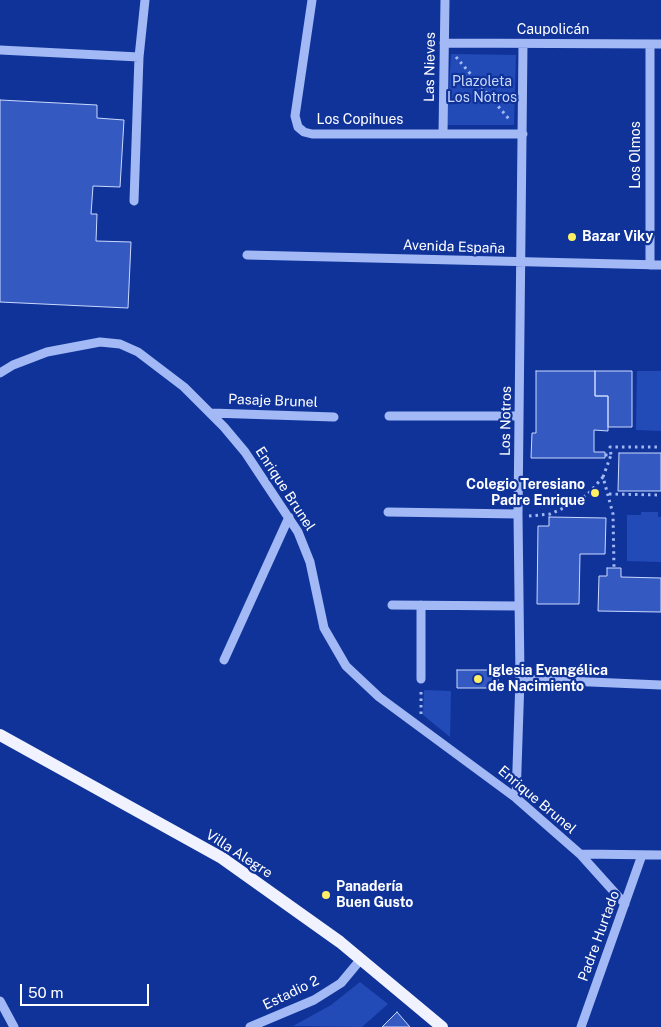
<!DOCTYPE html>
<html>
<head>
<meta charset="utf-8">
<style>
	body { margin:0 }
	#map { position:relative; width:661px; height:1027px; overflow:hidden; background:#10339a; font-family:"Public Sans",sans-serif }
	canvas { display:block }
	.scale { position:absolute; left:20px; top:984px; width:129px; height:22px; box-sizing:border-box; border:2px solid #fff; border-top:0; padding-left:6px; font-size:15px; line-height:18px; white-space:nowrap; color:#fff; -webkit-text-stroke:4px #10339a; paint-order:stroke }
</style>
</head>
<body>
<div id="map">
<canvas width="661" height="1027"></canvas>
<div class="scale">50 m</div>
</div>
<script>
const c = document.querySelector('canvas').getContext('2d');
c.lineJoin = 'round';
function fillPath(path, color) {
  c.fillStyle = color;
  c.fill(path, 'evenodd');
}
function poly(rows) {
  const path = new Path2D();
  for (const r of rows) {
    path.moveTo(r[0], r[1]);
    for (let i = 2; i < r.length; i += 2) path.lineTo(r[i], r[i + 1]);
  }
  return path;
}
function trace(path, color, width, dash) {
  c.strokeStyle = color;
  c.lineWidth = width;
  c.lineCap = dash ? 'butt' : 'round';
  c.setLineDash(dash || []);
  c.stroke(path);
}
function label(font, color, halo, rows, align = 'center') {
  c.font = font + ' "Public Sans",sans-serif';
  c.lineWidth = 4.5;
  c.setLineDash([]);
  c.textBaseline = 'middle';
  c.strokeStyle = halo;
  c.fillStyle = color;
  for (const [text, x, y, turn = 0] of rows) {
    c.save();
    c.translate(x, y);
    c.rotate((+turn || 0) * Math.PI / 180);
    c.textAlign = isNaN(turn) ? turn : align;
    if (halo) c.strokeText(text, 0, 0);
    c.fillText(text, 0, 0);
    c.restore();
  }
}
fillPath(poly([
	[451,54,516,55,514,125,447,125],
	[637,371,661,371,661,431,636,430],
	[641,512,658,512,658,517,661,517,661,562,627,561,627,515,641,515],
	[424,690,451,691,450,737,423,715],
	[360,982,388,1004,362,1027,293,1026,331,1005]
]), '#224bb8');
const building = poly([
	[0,100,97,105,97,118,124,120,120,187,93,186,91,214,97,214,96,241,131,242,128,308,0,302,0,100],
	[536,371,595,371,595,396,608,396,608,431,594,430,594,452,605,452,605,458,531,458,532,433,536,433,536,371],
	[595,371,632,371,632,427,608,427,608,396,595,396,595,371],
	[619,453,661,453,661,491,618,491,619,453],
	[549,517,606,518,605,554,580,554,579,604,537,604,538,526,549,526,549,517],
	[607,568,621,568,621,577,661,578,661,612,598,611,599,576,607,576,607,568],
	[457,670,498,670,498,688,457,688,457,670],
	[397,1012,410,1027,382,1027,397,1012]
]);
fillPath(building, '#3459c0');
trace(building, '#cbd9fe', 1);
trace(poly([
	[456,57,509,119],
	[605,455,611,455,610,447,661,447],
	[603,477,611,455],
	[609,494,661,495],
	[529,516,550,514,573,504,588,494,603,477,613,514,614,568],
	[421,714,421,690]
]), '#a2b9f5', 3, [2.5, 4]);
trace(poly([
	[312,0,295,116,298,127,304,132,312,134,523,134],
	[444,43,661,44],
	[650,44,650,265],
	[0,50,139,57],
	[443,134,445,0],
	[134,201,139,57,145,0],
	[247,255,661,265],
	[0,373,13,365,47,352,100,342,120,344,138,352,184,387,224,427,245,452,298,532,310,562,324,628,346,666,379,697,516,798,580,854,625,904],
	[211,413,334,417],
	[389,416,519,416],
	[388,512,518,514],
	[392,605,519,606],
	[224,660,289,517],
	[421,679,421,605],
	[520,679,661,685],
	[516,798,520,679,518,514,523,44],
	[580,854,661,855],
	[0,1001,14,1027],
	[250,1027,314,1000,341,983,361,959],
	[581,1027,642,855]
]), '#a2b9f5', 9);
trace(poly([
	[0,735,222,858,340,942,442,1027]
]), '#f0f3ff', 12);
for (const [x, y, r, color] of [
	[572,237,5,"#fe6"],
	[595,493,5,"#fe6"],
	[478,679,5,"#fe6"],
	[326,895,5,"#fe6"]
]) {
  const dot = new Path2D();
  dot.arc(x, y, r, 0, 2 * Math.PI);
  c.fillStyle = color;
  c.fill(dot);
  trace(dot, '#10339a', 2);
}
label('14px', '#fff', '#10339a', [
	["Caupolicán",553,30],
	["Las Nieves",430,67,-89],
	["Los Copihues",360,120],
	["Los Olmos",636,155,-90],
	["Avenida España",454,247,2],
	["Pasaje Brunel",273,401,2],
	["Los Notros",506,421,-89],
	["Enrique Brunel",285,489,57],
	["Enrique Brunel",537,800,40],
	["Villa Alegre",239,854,33],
	["Padre Hurtado",599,936,-70],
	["Estadio 2",291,993,-26]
]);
label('14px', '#cbd9fe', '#10339a', [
	["Plazoleta",482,82],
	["Los Notros",482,98]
]);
label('bold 14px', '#fff', '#10339a', [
	["Bazar Viky",582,237],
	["Colegio Teresiano",585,485,"right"],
	["Padre Enrique",585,501,"right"],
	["Iglesia Evangélica",488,671],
	["de Nacimiento",488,687],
	["Panadería",336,887],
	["Buen Gusto",336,903]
], 'left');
</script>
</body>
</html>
